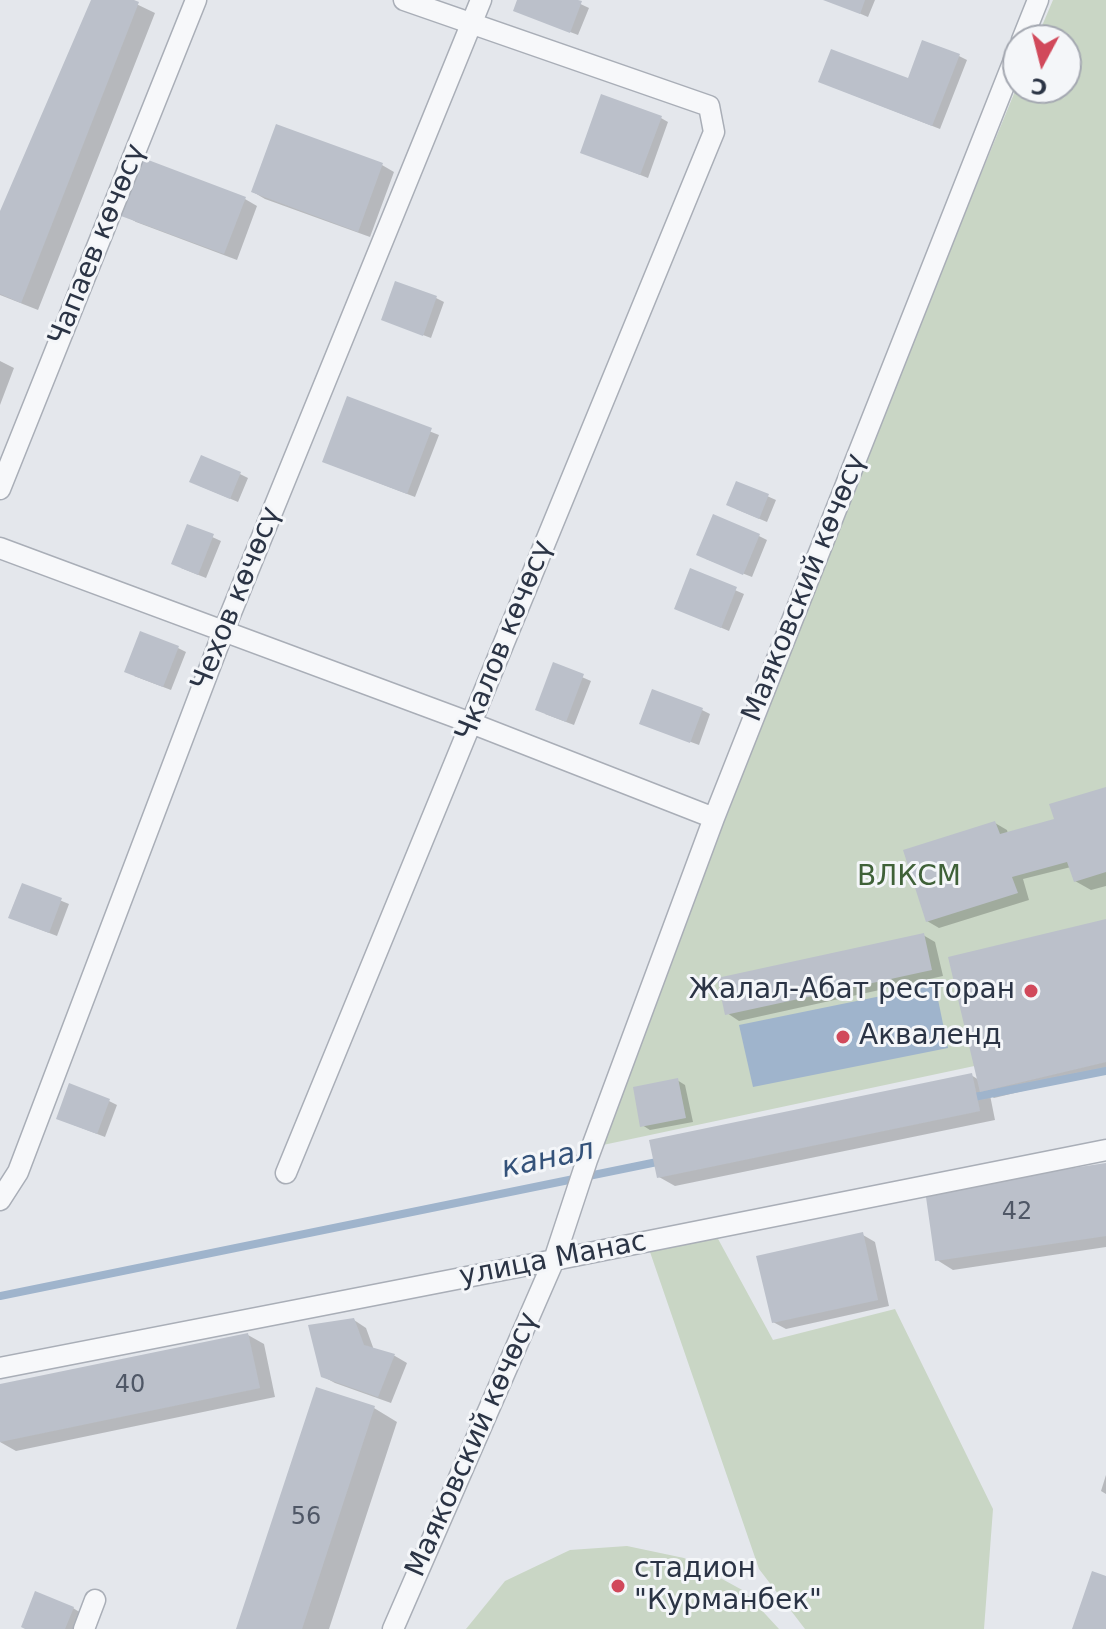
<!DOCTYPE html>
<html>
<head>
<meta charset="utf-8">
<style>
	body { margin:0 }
	#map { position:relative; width:1106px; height:1629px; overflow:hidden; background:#e4e7ec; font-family:"DejaVu Sans",sans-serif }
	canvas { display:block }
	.north { position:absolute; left:1002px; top:24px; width:80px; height:80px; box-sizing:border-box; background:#f4f6f9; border:2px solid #a4a8b1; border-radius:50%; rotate:187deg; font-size:22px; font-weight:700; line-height:32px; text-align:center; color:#2b3445 }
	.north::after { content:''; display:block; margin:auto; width:28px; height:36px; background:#d1495b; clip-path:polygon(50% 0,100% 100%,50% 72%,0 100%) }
</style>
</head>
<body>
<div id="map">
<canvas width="1106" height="1629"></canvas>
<div class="north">С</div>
</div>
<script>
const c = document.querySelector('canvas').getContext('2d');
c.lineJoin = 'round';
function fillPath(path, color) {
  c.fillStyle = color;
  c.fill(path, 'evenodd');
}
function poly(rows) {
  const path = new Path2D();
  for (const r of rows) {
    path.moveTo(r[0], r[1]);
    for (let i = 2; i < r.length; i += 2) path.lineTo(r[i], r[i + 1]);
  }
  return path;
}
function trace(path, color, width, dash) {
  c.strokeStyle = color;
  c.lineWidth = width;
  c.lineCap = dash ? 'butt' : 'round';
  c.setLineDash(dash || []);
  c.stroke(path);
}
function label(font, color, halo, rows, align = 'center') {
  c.font = font + ' "DejaVu Sans",sans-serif';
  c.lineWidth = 6;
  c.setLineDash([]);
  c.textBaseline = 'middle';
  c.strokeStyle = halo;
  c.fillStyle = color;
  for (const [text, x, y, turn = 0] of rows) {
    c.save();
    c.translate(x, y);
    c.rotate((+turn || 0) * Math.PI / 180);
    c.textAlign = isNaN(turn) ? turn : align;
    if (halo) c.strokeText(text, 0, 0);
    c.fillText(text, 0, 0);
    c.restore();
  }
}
fillPath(poly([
	[1053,0,1106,0,1106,1038,603,1145,754,726,1018,84,1018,88,1066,88,1066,40,1036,40],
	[717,1237,773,1340,895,1309,993,1509,984,1629,805,1629,759,1569,650,1252],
	[627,1546,684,1558,744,1591,779,1629,466,1629,505,1581,570,1550]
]), '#c9d6c5');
fillPath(poly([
	[935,985,948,1048,753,1087,739,1025]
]), '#9fb4cc');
fillPath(poly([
	[93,0,128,0,155,13,38,310,0,295,0,216],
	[519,0,572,0,589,8,578,35,523,14],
	[828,0,875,0,868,17],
	[959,56,967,60,940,129,820,82,909,80],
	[661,118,668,122,648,178,582,152],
	[382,165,394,172,370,237,265,199,253,192],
	[245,199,257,206,237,260,136,222,124,215],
	[396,284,436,298,444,302,431,338,383,320],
	[0,361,14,368,0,405],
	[348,399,439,435,415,497,332,465],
	[240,474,248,478,238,502,200,486],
	[738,483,776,500,767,522,736,509],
	[188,526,221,541,206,578,181,568],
	[759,536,767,540,752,577,706,559],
	[691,571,744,594,729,631,684,612],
	[178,648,186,652,171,690,134,676],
	[554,665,591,681,574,725,545,714],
	[702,710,710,714,699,745,650,727],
	[1106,789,1106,886,1091,890,1075,881,1071,867,1023,879,1029,900,939,928,927,921,995,823,1007,830,1008,834,1056,821],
	[23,885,69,904,57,936,18,921],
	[1106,921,1106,1071,994,1098,990,1095,995,1120,675,1186,659,1177,971,1075,979,1080],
	[923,935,935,942,943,976,739,1021,727,1013],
	[677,1080,685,1085,693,1122,650,1130,642,1125],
	[109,1101,117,1105,105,1137,66,1122],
	[1106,1165,1106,1247,953,1270,937,1260],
	[863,1235,875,1242,889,1306,786,1329,773,1322],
	[354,1320,366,1328,374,1350,395,1356,407,1363,391,1403,335,1383,322,1376],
	[248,1335,264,1344,275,1397,16,1451,0,1442,0,1386],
	[374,1408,397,1422,329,1629,238,1629],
	[1106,1475,1106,1494,1101,1491],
	[73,1608,81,1613,75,1629,28,1629]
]), '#0003');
trace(poly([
	[969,1098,1106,1071],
	[0,1296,662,1161]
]), '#9fb4cc', 8);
fillPath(poly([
	[91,0,134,0,139,2,21,303,0,294,0,211],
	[517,0,578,0,582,1,570,33,513,11],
	[823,0,865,0,860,14],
	[922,40,960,54,932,126,818,82,831,49,908,78],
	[601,94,662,116,640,175,580,153],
	[276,124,383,163,358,232,251,192],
	[143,158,246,197,224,254,121,216],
	[395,281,437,296,423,336,381,320],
	[347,396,432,428,407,494,322,462],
	[201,455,241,472,230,499,189,482],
	[736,481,769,494,759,519,726,505],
	[713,514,760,534,743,575,696,555],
	[187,524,214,534,198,575,171,564],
	[690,568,737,587,721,628,674,609],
	[140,631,179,646,163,687,124,672],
	[553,662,584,674,566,722,535,710],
	[652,689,703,708,690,743,639,724],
	[1106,787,1106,872,1074,882,1067,862,1012,877,1018,893,926,922,903,850,995,821,1000,834,1054,819,1049,804],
	[22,883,62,898,49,933,8,918],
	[1106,919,1106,1062,980,1092,948,957],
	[924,933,932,970,725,1015,717,978],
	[972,1073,980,1111,657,1178,649,1140],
	[678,1078,686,1118,640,1127,633,1087],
	[69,1083,110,1099,97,1134,56,1119],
	[1106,1163,1106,1236,935,1261,925,1190],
	[863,1232,878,1300,772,1323,756,1256],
	[354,1318,364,1345,395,1354,378,1397,321,1377,308,1325],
	[248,1333,260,1388,0,1442,0,1384],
	[316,1387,375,1406,302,1629,236,1629],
	[1092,1571,1106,1576,1106,1629,1072,1629],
	[35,1591,74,1607,65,1629,25,1629,21,1627]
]), '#bbc0ca');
const minor = poly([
	[1022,40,1038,0],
	[0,489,196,0],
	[0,548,471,723,714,818],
	[286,1173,714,132,709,106,404,0],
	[0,1200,18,1172,224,630,481,0],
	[0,1368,554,1260,1106,1150],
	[84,1629,95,1600],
	[393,1629,554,1260,587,1160,714,818,1018,50]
]);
trace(minor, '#a9aeb7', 23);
trace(minor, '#f7f8fa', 20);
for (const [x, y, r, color] of [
	[1031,991,8,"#d1495b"],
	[843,1037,8,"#d1495b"],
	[618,1586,8,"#d1495b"]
]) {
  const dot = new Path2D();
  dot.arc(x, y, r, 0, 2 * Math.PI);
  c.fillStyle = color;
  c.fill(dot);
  trace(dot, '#f4f6f9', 3);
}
label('24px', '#4f5766', null, [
	["42",1017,1213],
	["40",130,1386],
	["56",306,1518]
]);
label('28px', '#2b3445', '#f4f6f9', [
	["Чапаев көчөсү",98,245,-68],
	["Маяковский көчөсү",805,588,-68],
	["Чехов көчөсү",237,599,-68],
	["Чкалов көчөсү",505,641,-68],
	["улица Манас",553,1260,-11],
	["Маяковский көчөсү",473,1445,-66]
]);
label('28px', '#3f6138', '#f4f6f9', [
	["ВЛКСМ",909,878]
]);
label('28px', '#2b3445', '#f4f6f9', [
	["Жалал-Абат ресторан",1015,991,"right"],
	["Акваленд",859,1037],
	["стадион",634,1570],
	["\"Курманбек\"",634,1602]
], 'left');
label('italic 30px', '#34527a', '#f4f6f9', [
	["канал",548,1160,-12]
]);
</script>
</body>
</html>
